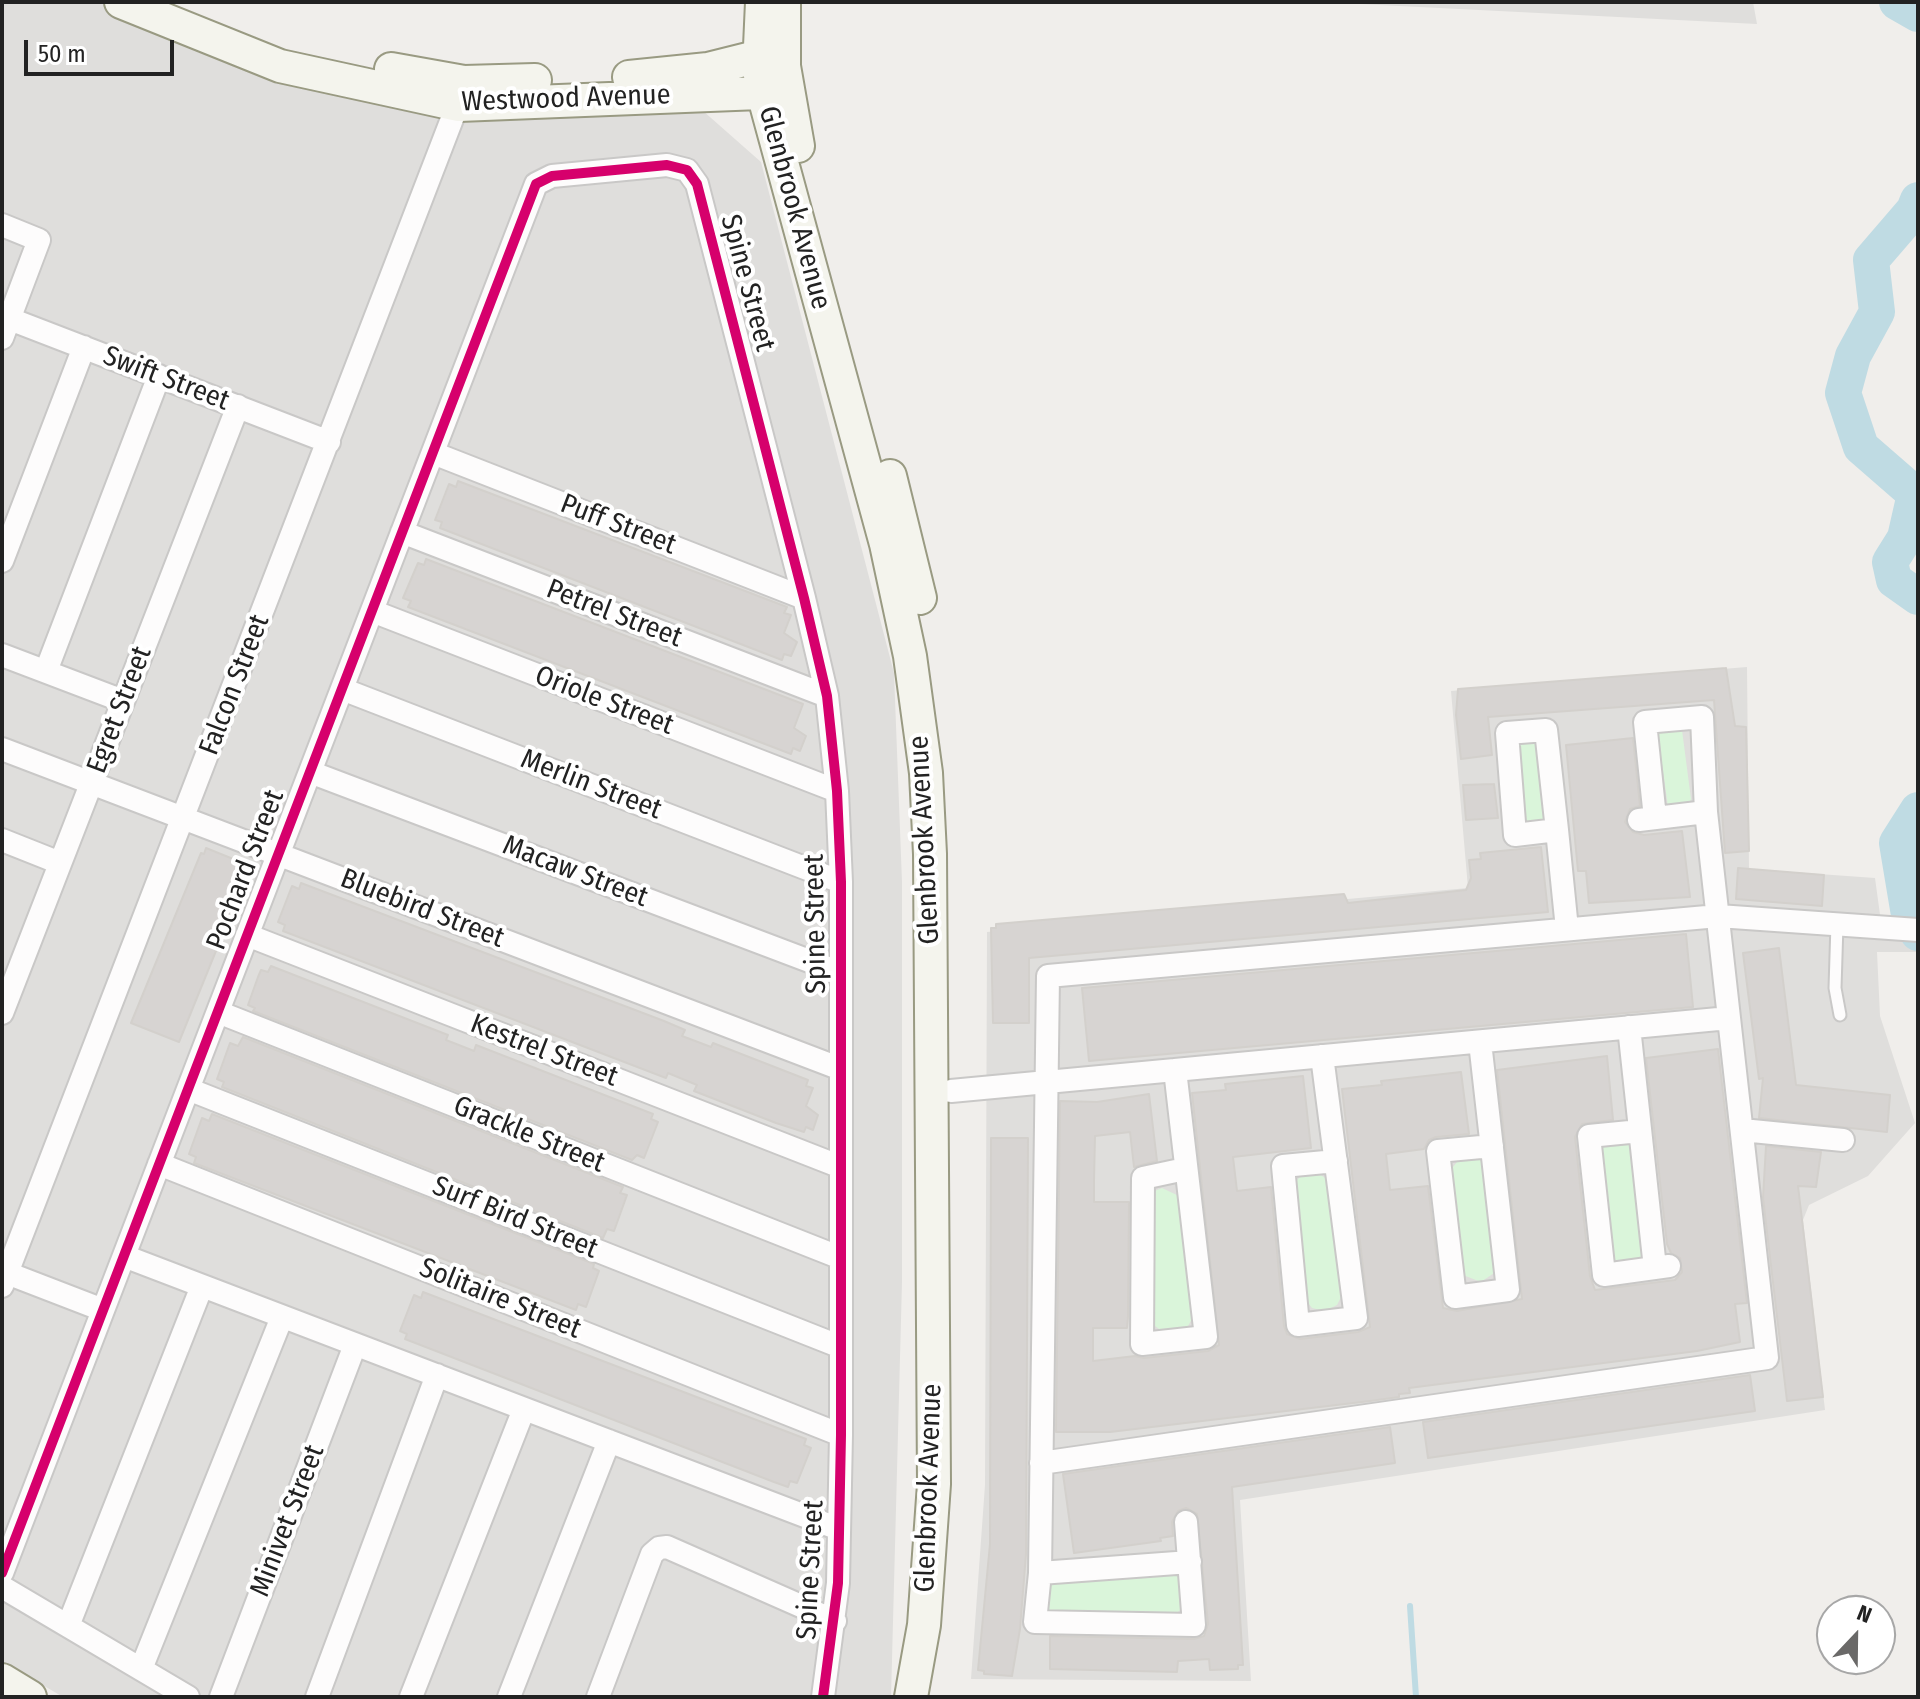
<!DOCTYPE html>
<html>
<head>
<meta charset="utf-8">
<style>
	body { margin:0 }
	#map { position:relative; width:1920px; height:1699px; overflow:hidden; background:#f0eeeb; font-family:"Fira Sans Condensed",sans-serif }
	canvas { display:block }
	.frame { position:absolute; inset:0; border:4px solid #222; pointer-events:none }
	.north { position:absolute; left:1816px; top:1595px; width:80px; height:80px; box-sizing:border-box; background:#fff; border:2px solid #a7a7a7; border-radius:50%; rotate:22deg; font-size:22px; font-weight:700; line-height:32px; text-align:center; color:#222 }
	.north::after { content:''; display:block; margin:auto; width:28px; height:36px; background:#6a6968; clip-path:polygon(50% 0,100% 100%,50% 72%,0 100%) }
	.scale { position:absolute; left:24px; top:40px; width:150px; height:36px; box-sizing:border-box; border:4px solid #222; border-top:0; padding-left:10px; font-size:24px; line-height:28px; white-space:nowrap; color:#222; -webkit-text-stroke:6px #fff; paint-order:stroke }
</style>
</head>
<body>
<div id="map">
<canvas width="1920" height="1699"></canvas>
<div class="frame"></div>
<div class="north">N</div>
<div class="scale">50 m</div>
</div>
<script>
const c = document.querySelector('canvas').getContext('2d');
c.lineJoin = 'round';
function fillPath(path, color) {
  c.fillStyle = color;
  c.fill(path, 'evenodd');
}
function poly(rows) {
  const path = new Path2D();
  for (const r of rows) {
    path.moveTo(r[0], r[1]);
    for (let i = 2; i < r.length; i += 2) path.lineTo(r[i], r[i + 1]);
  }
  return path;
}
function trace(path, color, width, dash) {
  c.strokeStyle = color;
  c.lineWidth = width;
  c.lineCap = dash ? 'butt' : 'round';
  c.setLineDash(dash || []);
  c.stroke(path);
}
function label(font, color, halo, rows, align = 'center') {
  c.font = font + ' "Fira Sans Condensed",sans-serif';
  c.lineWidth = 8;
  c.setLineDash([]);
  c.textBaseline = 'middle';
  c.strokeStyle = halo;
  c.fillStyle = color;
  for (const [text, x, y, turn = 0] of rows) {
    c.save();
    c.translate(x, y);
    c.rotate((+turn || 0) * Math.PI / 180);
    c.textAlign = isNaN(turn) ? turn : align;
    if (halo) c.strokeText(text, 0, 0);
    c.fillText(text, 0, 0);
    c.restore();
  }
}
fillPath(poly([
	[2,2,101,2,263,68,702,110,761,162,894,673,902,882,902,1282,891,1697,63,1697,2,1661],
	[1320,2,1753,2,1757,24],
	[1747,667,1749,869,1875,878,1881,922,1918,923,1918,952,1877,952,1880,1016,1915,1123,1868,1176,1809,1205,1803,1220,1825,1410,1240,1500,1251,1681,971,1679,985,1485,987,932,1468,888,1451,691]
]), '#dfdedc');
fillPath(poly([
	[1682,730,1691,799,1688,807,1668,807,1658,735,1660,731],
	[1532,738,1539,743,1547,817,1541,823,1529,823,1523,817,1517,744],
	[1623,1141,1634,1148,1645,1255,1642,1260,1617,1263,1611,1259,1600,1150,1604,1145],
	[1461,1157,1474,1157,1485,1163,1497,1271,1481,1282,1463,1275,1449,1172],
	[1304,1173,1318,1173,1328,1180,1343,1293,1337,1305,1325,1311,1312,1308,1304,1298,1295,1182],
	[1162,1188,1179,1196,1194,1315,1187,1328,1165,1333,1152,1324,1150,1193],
	[1170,1571,1183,1580,1184,1608,1171,1616,1046,1611,1050,1582]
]), '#daf5da');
trace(poly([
	[1410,1606,1416,1697]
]), '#bfdbe3', 6);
trace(poly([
	[1897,2,1918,14],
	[1918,200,1914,210,1871,260,1877,312,1853,356,1843,393,1861,447,1915,494,1905,538,1890,562,1894,580,1918,597],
	[1918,810,1897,843,1910,921,1918,933]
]), '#bfdbe3', 36);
const building = poly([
	[458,481,787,607,784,613,791,615,784,633,797,642,791,656,784,654,782,660,440,528,442,522,435,520,449,484,456,487,458,481],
	[426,559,803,704,794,728,806,736,800,751,793,748,791,754,778,749,408,607,411,601,403,598,418,563,424,565,426,559],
	[1726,668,1735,726,1746,727,1749,851,1725,853,1714,700,1488,717,1492,755,1461,759,1456,715,1458,689,1726,668],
	[1633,738,1640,806,1630,809,1625,822,1633,832,1644,835,1682,831,1690,897,1589,903,1586,871,1578,871,1566,745,1633,738],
	[1494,784,1498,818,1466,820,1463,785,1494,784],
	[1541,847,1548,912,1029,958,1029,1023,993,1023,991,928,996,928,996,924,1344,894,1348,903,1466,890,1471,878,1469,860,1481,859,1480,853,1541,847],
	[206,848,248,865,248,872,179,1042,131,1023,201,853,204,854,206,848],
	[1738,868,1824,875,1822,906,1736,899,1738,868],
	[301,883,664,1021,685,1030,682,1036,711,1047,713,1043,808,1080,806,1086,813,1088,806,1106,818,1115,813,1130,806,1127,804,1132,776,1123,694,1091,697,1085,668,1073,666,1078,283,931,285,925,278,922,292,886,299,889,301,883],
	[1686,934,1693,1007,1089,1061,1082,988,1686,934],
	[1779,948,1796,1085,1890,1095,1887,1132,1759,1118,1763,1078,1759,1079,1743,953,1779,948],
	[271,966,448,1035,446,1040,474,1051,476,1045,653,1114,651,1119,658,1122,644,1158,637,1155,632,1160,253,1011,255,1008,248,1005,258,977,261,970,268,972,271,966],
	[243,1037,623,1187,620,1193,627,1195,614,1231,607,1229,603,1238,222,1087,224,1082,217,1079,230,1043,238,1046,243,1037],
	[1718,1049,1747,1303,1735,1304,1740,1342,1697,1351,1409,1388,1410,1393,1399,1394,1399,1397,1370,1401,1110,1432,1056,1432,1060,1101,1097,1102,1149,1094,1157,1161,1134,1167,1130,1132,1095,1136,1094,1180,1094,1202,1129,1202,1128,1317,1127,1328,1093,1328,1093,1361,1135,1356,1144,1358,1208,1351,1219,1345,1192,1093,1226,1090,1225,1084,1303,1076,1311,1148,1233,1157,1237,1191,1271,1187,1284,1326,1287,1334,1300,1339,1358,1332,1370,1327,1342,1089,1382,1085,1381,1081,1461,1072,1469,1134,1436,1137,1429,1140,1424,1149,1386,1154,1390,1190,1428,1186,1443,1308,1457,1311,1522,1299,1497,1070,1607,1056,1613,1120,1582,1124,1575,1137,1590,1276,1595,1290,1675,1280,1682,1272,1680,1258,1671,1253,1667,1244,1646,1058,1718,1049],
	[212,1114,594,1264,593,1268,599,1271,586,1307,578,1304,576,1310,563,1305,194,1163,196,1157,189,1154,202,1118,209,1121,212,1114],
	[991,1138,1028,1138,1026,1554,1020,1629,1012,1676,984,1674,984,1671,978,1670,990,1544,991,1138],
	[1766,1146,1821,1152,1816,1187,1798,1186,1823,1397,1787,1401,1763,1198,1766,1146],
	[423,1292,806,1439,804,1445,811,1448,797,1483,790,1481,788,1487,774,1482,405,1339,407,1334,400,1331,414,1295,421,1298,423,1292],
	[1750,1375,1755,1411,1428,1458,1423,1422,1750,1375],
	[1390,1427,1395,1463,1232,1487,1243,1665,1238,1665,1238,1669,1210,1670,1209,1659,1178,1661,1177,1672,1050,1669,1050,1636,1194,1639,1204,1636,1208,1624,1197,1514,1186,1508,1178,1511,1172,1522,1173,1536,1160,1538,1161,1541,1074,1553,1063,1474,1390,1427]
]);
fillPath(building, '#d7d4d2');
trace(building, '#d3d0cc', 2);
const lane = poly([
	[1837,924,1835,988,1840,1015]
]);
const street = poly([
	[2,225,39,240,2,338],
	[2,316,329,442],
	[433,453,804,598],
	[402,532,827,696],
	[2,561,84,347],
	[372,611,837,791],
	[2,655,123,701],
	[46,671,159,376],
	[342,689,841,882],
	[2,749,841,1069],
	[310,772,841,973],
	[1639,820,1706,812],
	[1557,830,1515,835,1507,733,1546,730,1557,830,1567,929],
	[2,840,60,863],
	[247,935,841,1167],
	[218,1012,841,1258],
	[2,1013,238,406],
	[1629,1027,1655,1268],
	[1480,1042,1508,1290,1455,1297,1438,1151,1492,1146],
	[1322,1056,1356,1318,1298,1325,1283,1166,1336,1161],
	[1175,1070,1206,1337,1142,1344,1143,1178,1185,1169],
	[188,1089,841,1347],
	[951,1091,1729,1018],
	[1742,1130,1843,1140],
	[1640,1131,1589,1136,1604,1275,1669,1266],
	[159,1164,841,1435],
	[124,1256,839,1529],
	[7,1273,103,1310],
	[2,1286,462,93],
	[1041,1463,1767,1358,1706,812,1702,717,1645,722,1655,818],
	[1186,1522,1194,1625,1035,1622,1040,1573,1048,976,1718,916,1918,930],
	[2,1573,536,184,552,176,667,165,687,170,697,184,804,598,827,696,837,791,841,882,841,1435,838,1583,823,1697],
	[1040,1573,1190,1562],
	[2,1587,188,1697],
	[68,1626,202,1286],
	[141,1669,282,1317],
	[221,1697,355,1345],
	[317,1697,437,1375],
	[411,1697,524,1409],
	[509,1697,609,1441],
	[598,1697,652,1554,659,1548,667,1547,835,1621]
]);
const secondary = poly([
	[121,2,280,66,459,105,785,92],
	[762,2,759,69,763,93,886,544,910,656,926,773,930,854,934,1484,924,1625,911,1697],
	[784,2,784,66,798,146],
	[391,69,464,82,535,80],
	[629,77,708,69,776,52],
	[890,476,920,598],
	[2,1680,30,1697]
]);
trace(lane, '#c9c8c7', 15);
trace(street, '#c9c8c7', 26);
trace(secondary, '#999a82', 36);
trace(lane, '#fdfcfc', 11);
trace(street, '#fdfcfc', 22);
trace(secondary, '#f4f4ed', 32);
trace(poly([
	[2,1573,536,184,552,176,667,165,687,170,697,184,804,598,827,696,837,791,841,882,841,1435,838,1583,823,1697]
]), '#d6006c', 10);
label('28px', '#222', '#fff', [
	["Westwood Avenue",566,99,-2],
	["Glenbrook Avenue",794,208,75],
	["Spine Street",747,283,75],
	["Swift Street",166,379,21],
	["Puff Street",618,525,21],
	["Petrel Street",614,614,21],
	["Falcon Street",235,685,-69],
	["Oriole Street",604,701,21],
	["Egret Street",120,710,-69],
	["Merlin Street",591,785,21],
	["Glenbrook Avenue",925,840,-93],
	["Pochard Street",246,870,-69],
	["Macaw Street",575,872,21],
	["Bluebird Street",422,909,21],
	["Spine Street",816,924,-91],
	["Kestrel Street",544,1051,21],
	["Grackle Street",529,1135,22],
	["Surf Bird Street",515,1218,22],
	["Solitaire Street",500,1299,22],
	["Glenbrook Avenue",929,1488,-88],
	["Minivet Street",288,1521,-69],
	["Spine Street",811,1570,-87]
]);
</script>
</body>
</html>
